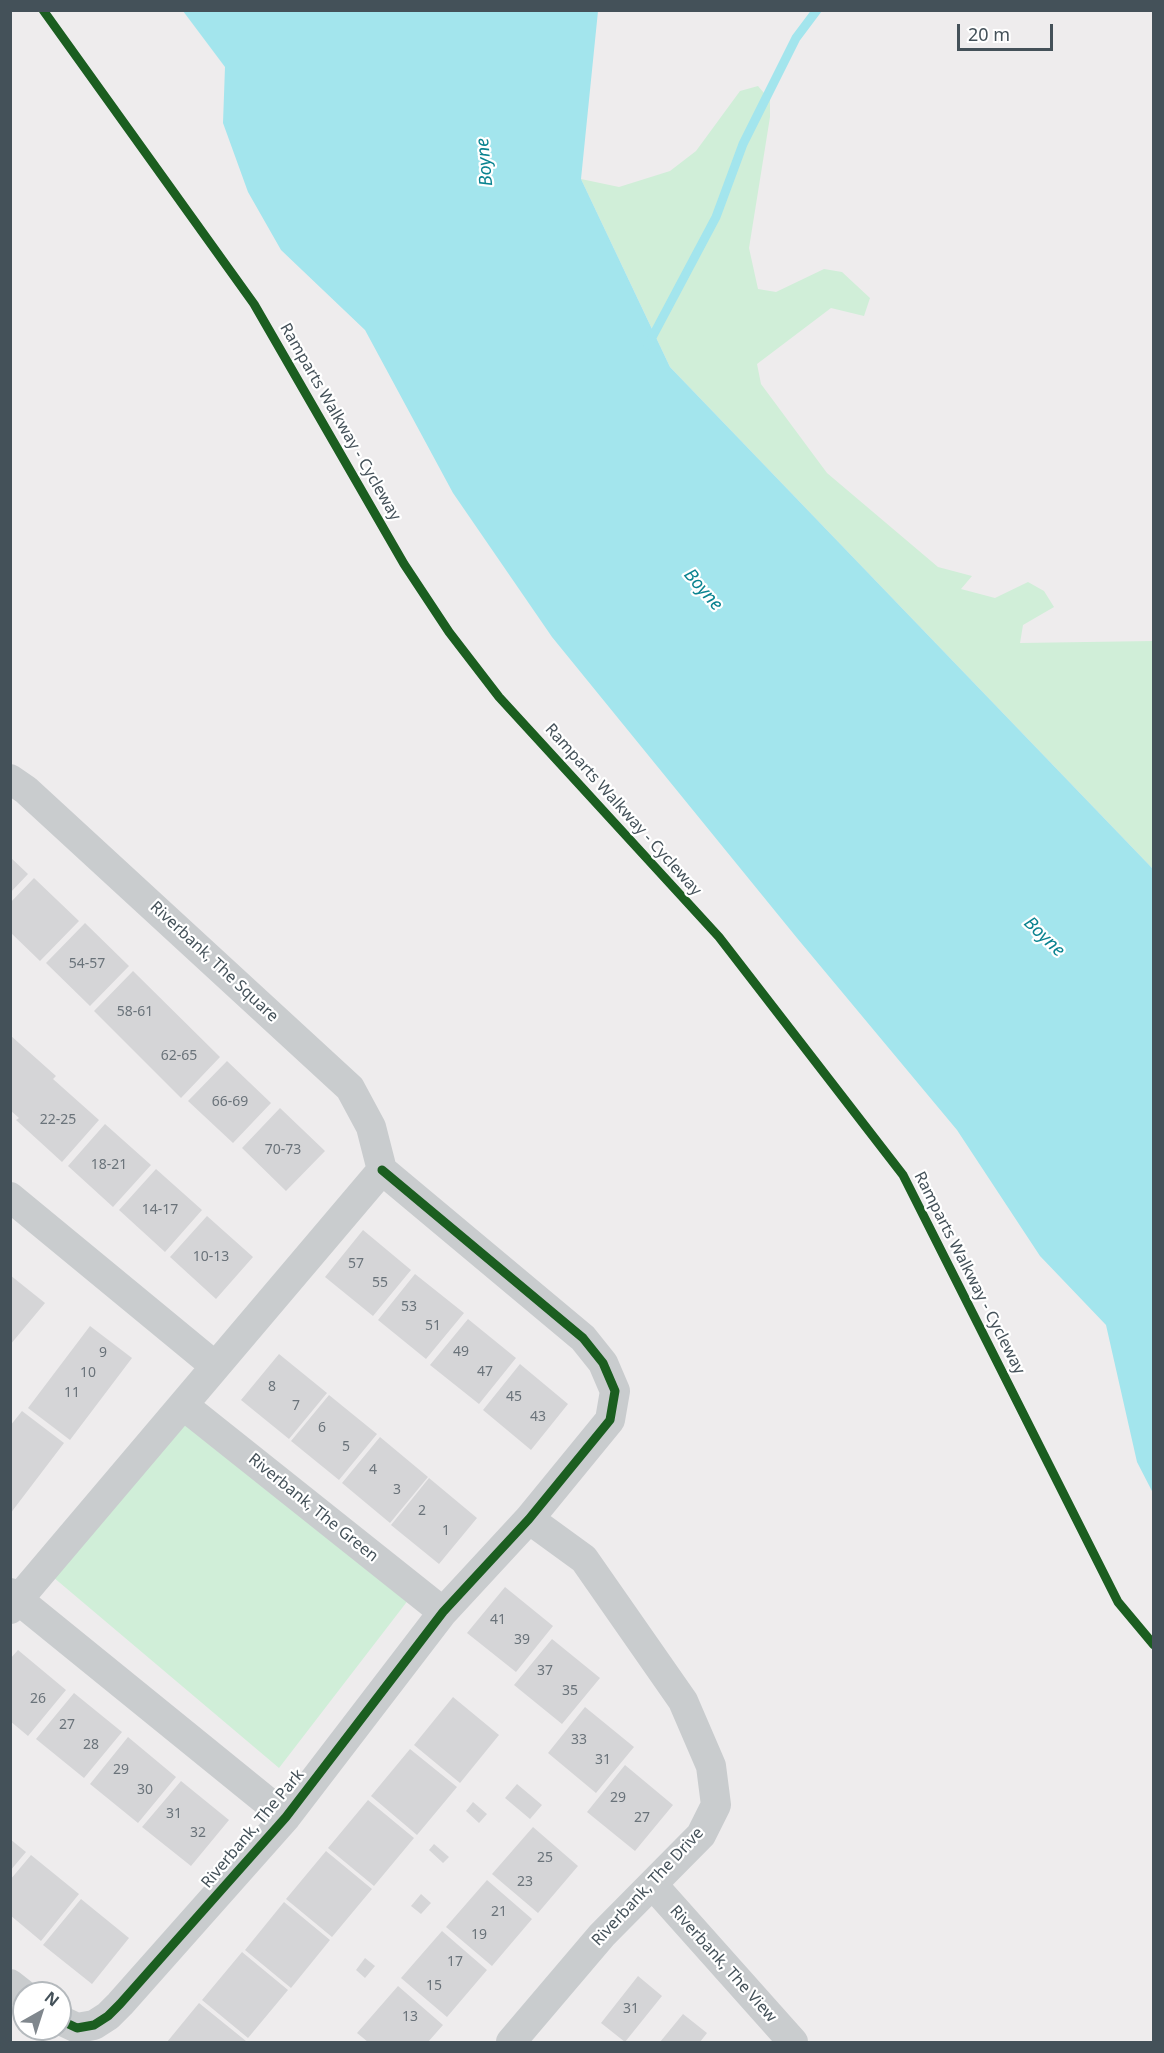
<!DOCTYPE html>
<html>
<head>
<meta charset="utf-8">
<style>
	body { margin:0 }
	#map { position:relative; width:1164px; height:2053px; overflow:hidden; background:#eeeced; font-family:"Noto Sans",sans-serif }
	canvas { display:block }
	.frame { position:absolute; inset:0; border:12px solid #445159; pointer-events:none }
	.north { position:absolute; left:12px; top:1981px; width:60px; height:60px; box-sizing:border-box; background:#fff; border:2px solid #b4b9bd; border-radius:50%; rotate:39deg; font-size:16px; font-weight:700; line-height:24px; text-align:center; color:#445159 }
	.north::after { content:''; display:block; margin:auto; width:21px; height:27px; background:#80878d; clip-path:polygon(50% 0,100% 100%,50% 72%,0 100%) }
	.scale { position:absolute; left:957px; top:24px; width:96px; height:27px; box-sizing:border-box; border:3px solid #445159; border-top:0; padding-left:8px; font-size:18px; line-height:21px; white-space:nowrap; color:#445159; -webkit-text-stroke:4px #fff; paint-order:stroke }
</style>
</head>
<body>
<div id="map">
<canvas width="1164" height="2053"></canvas>
<div class="frame"></div>
<div class="north">N</div>
<div class="scale">20 m</div>
</div>
<script>
const c = document.querySelector('canvas').getContext('2d');
c.lineJoin = 'round';
function fillPath(path, color) {
  c.fillStyle = color;
  c.fill(path, 'evenodd');
}
function poly(rows) {
  const path = new Path2D();
  for (const r of rows) {
    path.moveTo(r[0], r[1]);
    for (let i = 2; i < r.length; i += 2) path.lineTo(r[i], r[i + 1]);
  }
  return path;
}
function trace(path, color, width, dash) {
  c.strokeStyle = color;
  c.lineWidth = width;
  c.lineCap = dash ? 'butt' : 'round';
  c.setLineDash(dash || []);
  c.stroke(path);
}
function label(font, color, halo, rows, align = 'center') {
  c.font = font + ' "Noto Sans",sans-serif';
  c.lineWidth = 4.5;
  c.setLineDash([]);
  c.textBaseline = 'middle';
  c.strokeStyle = halo;
  c.fillStyle = color;
  for (const [text, x, y, turn = 0] of rows) {
    c.save();
    c.translate(x, y);
    c.rotate((+turn || 0) * Math.PI / 180);
    c.textAlign = isNaN(turn) ? turn : align;
    if (halo) c.strokeText(text, 0, 0);
    c.fillText(text, 0, 0);
    c.restore();
  }
}
fillPath(poly([
	[758,86,770,100,770,117,749,248,758,289,776,292,824,269,842,272,870,298,864,316,831,308,757,364,761,384,827,473,938,567,972,576,961,589,995,598,1028,582,1044,591,1054,607,1023,625,1020,643,1153,641,1153,869,670,367,581,179,619,187,670,171,696,151,740,91],
	[183,1423,409,1599,279,1768,53,1577]
]), '#d0eed8');
fillPath(poly([
	[183,11,598,11,581,179,670,367,1153,869,1153,1493,1137,1462,1106,1325,1040,1256,957,1130,797,938,552,637,453,493,365,330,281,250,248,192,223,123,225,67]
]), '#a3e5ed');
trace(poly([
	[648,345,716,217,743,144,796,38,817,10]
]), '#a3e5ed', 9);
fillPath(poly([
	[10,857,28,874,10,893],
	[34,878,79,921,40,961,10,932,10,903],
	[85,923,129,966,90,1006,46,963],
	[133,971,220,1057,181,1098,94,1011],
	[10,1035,56,1076,53,1079,99,1120,62,1162,16,1120,19,1118,10,1110],
	[227,1061,271,1103,233,1143,188,1101],
	[280,1108,325,1151,286,1191,242,1148],
	[105,1124,151,1165,113,1207,68,1166],
	[156,1169,202,1210,165,1252,119,1210],
	[207,1216,253,1257,216,1299,170,1257],
	[363,1230,411,1270,373,1316,325,1277],
	[415,1274,464,1313,426,1359,378,1320],
	[10,1275,45,1303,10,1345],
	[468,1319,516,1358,479,1404,430,1365],
	[90,1326,132,1358,70,1440,28,1408],
	[279,1354,327,1393,289,1439,241,1400],
	[520,1364,568,1404,531,1450,483,1410],
	[329,1395,377,1434,339,1480,291,1441],
	[22,1411,64,1443,10,1514,10,1426],
	[380,1437,428,1477,390,1523,342,1483],
	[429,1478,477,1518,439,1564,391,1525],
	[505,1587,553,1626,516,1672,467,1633],
	[552,1639,600,1678,562,1724,514,1685],
	[18,1650,66,1690,28,1736,10,1721,10,1659],
	[74,1693,122,1732,84,1778,36,1739],
	[453,1697,499,1735,460,1783,414,1745],
	[585,1707,634,1747,596,1793,548,1753],
	[128,1737,176,1777,138,1823,90,1784],
	[410,1749,457,1787,417,1835,371,1796],
	[625,1765,673,1805,635,1851,587,1812],
	[181,1781,229,1820,191,1866,142,1827],
	[517,1784,542,1805,530,1819,505,1798],
	[368,1800,414,1838,374,1886,328,1848],
	[473,1802,487,1814,479,1823,466,1811],
	[533,1827,578,1866,538,1913,492,1874],
	[10,1839,26,1852,10,1871],
	[434,1844,449,1857,443,1863,429,1850],
	[326,1851,372,1889,332,1937,286,1899],
	[31,1855,79,1894,41,1941,10,1915,10,1880],
	[487,1880,532,1919,492,1966,446,1927],
	[421,1894,431,1903,421,1914,411,1906],
	[81,1899,129,1938,92,1984,43,1945],
	[284,1902,330,1940,291,1988,245,1950],
	[442,1931,487,1970,447,2017,401,1978],
	[242,1952,288,1990,248,2038,202,2000],
	[365,1958,375,1966,365,1978,356,1970],
	[638,1976,662,1996,625,2042,601,2023],
	[398,1986,443,2025,428,2042,368,2042,357,2033],
	[199,2003,246,2041,244,2042,167,2042],
	[683,2014,707,2033,700,2042,660,2042]
]), '#d5d5d7');
trace(poly([
	[10,779,26,790,350,1088,371,1127,382,1170],
	[10,1197,215,1366],
	[183,1405,443,1612],
	[10,1593,286,1817],
	[10,1609,382,1170],
	[653,1885,793,2042],
	[10,1984,24,1995],
	[60,2020,77,2028,94,2025,108,2016,120,2004,286,1817,443,1612,529,1519,610,1420,615,1391,603,1363,583,1338,382,1170],
	[511,2042,602,1935,701,1835,716,1805,711,1766,683,1701,584,1559,529,1519]
]), '#c9ccce', 30);
trace(poly([
	[43,10,254,304,404,564,449,632,499,697,719,937,903,1175,1118,1602,1154,1645],
	[60,2020,77,2028,94,2025,108,2016,120,2004,286,1817,443,1612,529,1519,610,1420,615,1391,603,1363,583,1338,382,1170]
]), '#1b5e20', 9);
label('14px', '#6a737a', null, [
	["54-57",87,964],
	["58-61",135,1012],
	["62-65",179,1056],
	["66-69",230,1102],
	["22-25",58,1120],
	["70-73",283,1150],
	["18-21",109,1165],
	["14-17",160,1210],
	["10-13",211,1257],
	["57",356,1264],
	["55",380,1283],
	["53",409,1307],
	["51",433,1326],
	["49",461,1352],
	["9",103,1353],
	["47",485,1372],
	["10",88,1373],
	["8",272,1387],
	["11",72,1393],
	["45",514,1397],
	["7",296,1406],
	["43",538,1417],
	["6",322,1428],
	["5",346,1447],
	["4",373,1470],
	["3",397,1490],
	["2",422,1511],
	["1",446,1531],
	["41",498,1620],
	["39",522,1640],
	["37",545,1671],
	["35",570,1691],
	["26",38,1699],
	["27",67,1725],
	["33",579,1740],
	["28",91,1745],
	["31",603,1760],
	["29",121,1770],
	["30",145,1790],
	["29",618,1798],
	["31",174,1814],
	["27",642,1818],
	["32",198,1833],
	["25",545,1858],
	["23",525,1882],
	["21",499,1912],
	["19",479,1935],
	["17",455,1962],
	["15",434,1986],
	["31",631,2009],
	["13",410,2017]
]);
label('16px', '#445159', '#fff', [
	["Ramparts Walkway - Cycleway",340,422,60],
	["Ramparts Walkway - Cycleway",623,810,48],
	["Riverbank, The Square",214,962,43],
	["Ramparts Walkway - Cycleway",969,1273,63],
	["Riverbank, The Green",313,1508,39],
	["Riverbank, The Park",253,1829,-50],
	["Riverbank, The Drive",648,1887,-47],
	["Riverbank, The View",723,1964,48]
]);
label('italic 18px', '#0a8390', '#fff', [
	["Boyne",485,162,-95],
	["Boyne",703,590,49],
	["Boyne",1044,937,44]
]);
</script>
</body>
</html>
